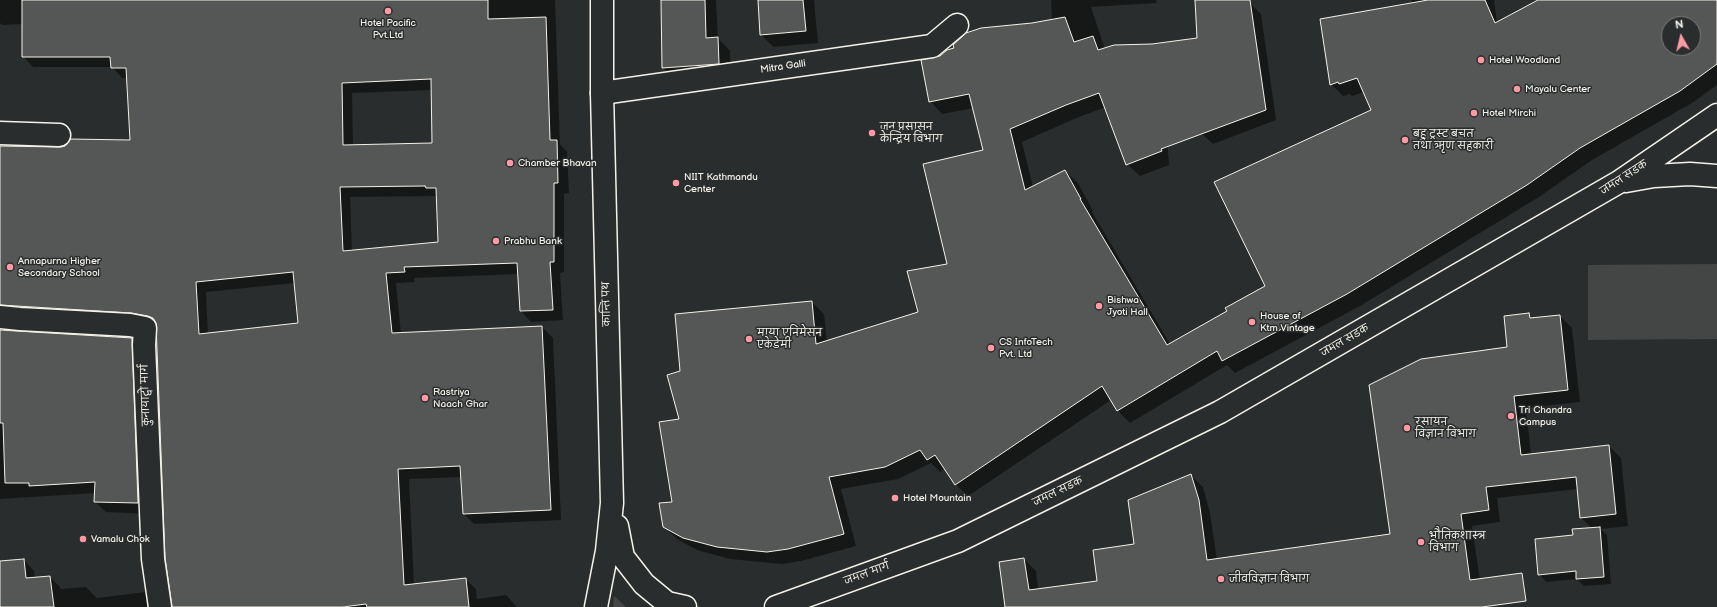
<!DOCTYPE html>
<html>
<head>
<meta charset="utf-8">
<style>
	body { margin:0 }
	#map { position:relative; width:1717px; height:607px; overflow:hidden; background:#2a2d2e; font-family:"Balsamiq Sans",sans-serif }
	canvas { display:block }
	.north { position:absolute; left:1661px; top:16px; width:40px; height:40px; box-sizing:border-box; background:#2a2d2e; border:1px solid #7b7b78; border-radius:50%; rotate:352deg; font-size:11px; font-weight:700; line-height:16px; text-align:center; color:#f4f1e8 }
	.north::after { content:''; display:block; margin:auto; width:14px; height:18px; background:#ff9aa2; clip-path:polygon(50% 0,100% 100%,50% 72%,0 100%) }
</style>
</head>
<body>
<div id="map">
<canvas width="1717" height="607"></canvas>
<div class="north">N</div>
</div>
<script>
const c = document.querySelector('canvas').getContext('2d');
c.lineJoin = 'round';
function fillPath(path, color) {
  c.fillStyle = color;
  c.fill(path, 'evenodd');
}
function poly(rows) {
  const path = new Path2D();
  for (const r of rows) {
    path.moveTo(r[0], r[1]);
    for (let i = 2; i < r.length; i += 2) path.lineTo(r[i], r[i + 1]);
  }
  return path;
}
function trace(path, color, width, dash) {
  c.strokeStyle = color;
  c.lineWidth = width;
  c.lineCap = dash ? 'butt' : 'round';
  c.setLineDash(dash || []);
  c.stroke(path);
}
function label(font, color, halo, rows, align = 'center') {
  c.font = font + ' "Balsamiq Sans","Playpen Sans Deva",sans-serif';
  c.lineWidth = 3;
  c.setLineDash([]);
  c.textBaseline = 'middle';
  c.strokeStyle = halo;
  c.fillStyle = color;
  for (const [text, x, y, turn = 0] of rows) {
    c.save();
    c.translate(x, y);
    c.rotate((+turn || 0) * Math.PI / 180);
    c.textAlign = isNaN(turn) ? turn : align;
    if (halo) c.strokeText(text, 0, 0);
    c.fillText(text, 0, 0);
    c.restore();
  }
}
fillPath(poly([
	[1717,264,1717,339,1588,340,1588,265],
	[614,596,626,607,613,607]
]), '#444645');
fillPath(poly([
	[0,0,555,0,560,144,567,152,569,193,564,194,564,272,560,273,563,320,531,322,521,311,519,274,414,278,415,282,396,283,401,334,542,327,553,338,561,520,474,524,464,514,462,477,409,479,414,585,465,579,476,589,477,599,506,595,517,607,173,607,157,326,142,323,0,321,0,147,59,148,131,141,127,78,122,78,112,67,33,67,23,56,23,24,2,25,0,23],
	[433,90,433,144,353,146,352,93],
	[435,196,437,198,439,242,352,251,350,197],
	[295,283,299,323,208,334,206,292],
	[662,0,716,0,718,38,730,51,731,76,676,80,663,68],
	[759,0,814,0,818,43,774,47,761,35],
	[1051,0,1156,0,1157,3,1091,7,1105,49,1161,57,1169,165,1140,176,1127,164,1106,107,1079,117,1022,142,1033,187,1065,171,1078,183,1093,211,1092,212,1170,344,1229,311,1266,287,1372,111,1364,92,1352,96,1350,94,1343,96,1331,84,1411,4,1412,0,1494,0,1497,23,1541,0,1717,0,1717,85,1692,103,1592,160,1539,197,1360,306,1235,373,1227,365,1130,423,1117,410,1111,400,968,496,955,484,945,468,940,472,931,463,898,479,841,489,856,546,801,561,782,564,730,559,697,550,677,539,664,527,673,503,680,420,681,372,812,302,824,314,827,342,920,312,948,265,984,151,974,108,942,114,930,101,940,57,1052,22],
	[1669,24,1693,24,1693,48,1669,48],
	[1362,75,1362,77,1340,85,1340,83],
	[1250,3,1261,14,1276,120,1213,144,1202,134,1197,20],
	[1529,314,1533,318,1560,316,1572,328,1580,402,1526,408,1531,454,1609,446,1621,458,1628,526,1601,529,1607,535,1611,584,1584,586,1577,579,1546,582,1539,574,1574,536,1592,528,1581,518,1578,489,1497,498,1500,522,1472,526,1483,600,1438,607,1006,607,1024,559,1036,571,1038,589,1098,582,1135,545,1191,475,1203,487,1210,513,1217,560,1392,535],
	[0,330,131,339,142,350,148,514,106,512,95,502,96,493,0,499],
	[24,560,34,571,35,578,50,577,60,587,61,589,86,587,97,598,145,592,155,603,156,607,0,607,0,562]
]), '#0007');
const building = poly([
	[22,0,488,0,488,19,546,17,550,140,557,140,558,183,554,183,554,262,550,262,553,310,520,311,517,263,404,267,405,272,386,273,392,333,542,326,551,510,463,514,460,466,398,469,404,585,466,578,469,607,367,607,366,604,343,607,172,607,165,558,156,323,153,318,148,316,131,313,0,305,0,146,59,147,65,146,70,139,130,140,126,68,111,68,110,57,22,57,22,0],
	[431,79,432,143,343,145,342,83,431,79],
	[425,186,426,188,436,188,438,242,343,251,340,187,425,186],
	[293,272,298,323,199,334,196,282,293,272],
	[661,0,705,0,706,38,718,37,719,64,662,68,661,0],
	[758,0,803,0,806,31,760,35,758,0],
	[1195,0,1250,0,1266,110,1161,149,1162,151,1126,165,1099,93,1066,105,1010,129,1025,190,1065,170,1081,199,1080,199,1167,345,1227,311,1225,308,1265,286,1214,182,1371,110,1357,78,1339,84,1338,82,1330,85,1320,19,1428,0,1485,0,1495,23,1538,0,1717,0,1717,64,1680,91,1580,148,1527,185,1347,294,1222,361,1217,351,1117,411,1102,386,955,485,935,455,927,460,920,450,885,467,829,477,844,534,788,549,767,552,717,547,683,538,663,527,659,503,672,502,659,422,679,419,667,375,680,371,675,314,812,301,816,344,918,312,907,271,947,264,923,164,983,150,969,94,929,102,921,60,940,56,947,50,954,48,953,45,966,33,981,28,1032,23,1065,17,1074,42,1093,36,1098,50,1114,45,1152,44,1197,38,1195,0],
	[1669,24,1693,24,1693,48,1669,48,1669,24],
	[1529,313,1530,318,1560,315,1568,390,1514,396,1521,455,1609,445,1616,514,1580,518,1576,477,1486,487,1489,510,1461,514,1470,580,1522,573,1526,601,1482,607,1005,607,999,562,1024,558,1029,590,1097,581,1093,550,1134,544,1128,500,1191,474,1199,500,1207,560,1390,534,1369,385,1421,359,1507,347,1504,316,1529,313],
	[0,330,132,338,138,503,94,502,95,482,29,486,29,483,5,483,3,423,0,423,0,330],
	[1600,527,1604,577,1576,579,1576,571,1538,575,1535,539,1573,535,1572,529,1600,527],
	[24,559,26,578,50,576,54,607,0,607,0,561,24,559]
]);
fillPath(building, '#555756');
trace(building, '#f4f1e8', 1);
const street = poly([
	[602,93,932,46,957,25],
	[0,133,59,135],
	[0,317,20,319,130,325,145,328,144,345,153,559,160,607]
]);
const primary = poly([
	[1626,181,1654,176,1690,174,1717,176],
	[617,526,623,557,644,584,667,603,685,607],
	[596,607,607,551,612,503,602,93,602,0],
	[776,607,958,541,1220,412,1619,182,1717,115]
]);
trace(street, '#f4f1e8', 25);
trace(primary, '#f4f1e8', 25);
trace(street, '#2a2d2e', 22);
trace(primary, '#2a2d2e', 22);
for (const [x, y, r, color] of [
	[388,11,4,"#ff9aa2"],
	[1481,60,4,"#ff9aa2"],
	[1517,89,4,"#ff9aa2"],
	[1474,113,4,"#ff9aa2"],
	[872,133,4,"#ff9aa2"],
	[1405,140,4,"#ff9aa2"],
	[510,163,4,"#ff9aa2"],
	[676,183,4,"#ff9aa2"],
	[496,241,4,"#ff9aa2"],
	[10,267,4,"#ff9aa2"],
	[1099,306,4,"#ff9aa2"],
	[1252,322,4,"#ff9aa2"],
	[749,339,4,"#ff9aa2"],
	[991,348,4,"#ff9aa2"],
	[425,398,4,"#ff9aa2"],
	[1511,416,4,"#ff9aa2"],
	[1407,428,4,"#ff9aa2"],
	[895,498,4,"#ff9aa2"],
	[83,539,4,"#ff9aa2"],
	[1421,542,4,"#ff9aa2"],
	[1221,579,4,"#ff9aa2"]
]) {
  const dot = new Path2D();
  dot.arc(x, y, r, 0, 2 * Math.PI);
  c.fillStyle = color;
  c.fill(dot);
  trace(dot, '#2a2d2e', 1.5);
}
label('10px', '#f4f1e8', '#2a2d2e', [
	["Hotel Pacific",388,23,"center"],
	["Pvt.Ltd",388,35,"center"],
	["Hotel Woodland",1489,60],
	["Mayalu Center",1525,89],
	["Hotel Mirchi",1482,113],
	["जन प्रसासन",880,127],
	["केन्द्रिय विभाग",880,139],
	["बहु ट्रस्ट बचत",1413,134],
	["तथा ऋण सहकारी",1413,146],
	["Chamber Bhavan",518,163],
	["NIIT Kathmandu",684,177],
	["Center",684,189],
	["Prabhu Bank",504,241],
	["Annapurna Higher",18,261],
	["Secondary School",18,273],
	["Bishwa",1107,300],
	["Jyoti Hall",1107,312],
	["House of",1260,316],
	["Ktm Vintage",1260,328],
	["माया एनिमेसन",757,333],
	["एकेडेमी",757,345],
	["CS InfoTech",999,342],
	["Pvt. Ltd",999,354],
	["Rastriya",433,392],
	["Naach Ghar",433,404],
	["Tri Chandra",1519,410],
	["Campus",1519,422],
	["रसायन",1415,422],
	["विज्ञान विभाग",1415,434],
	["Hotel Mountain",903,498],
	["भौतिकशास्त्र",1429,536],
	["विभाग",1429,548],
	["Vamalu Chok",91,539],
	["जीवविज्ञान विभाग",1229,579]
], 'left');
label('10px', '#f4f1e8', '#2a2d2e', [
	["Mitra Galli",783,67,-8],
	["जमल सडक",1624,178,-33],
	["कान्ति पथ",607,304,-91],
	["जमल सडक",1345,341,-30],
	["कुनायाट्वो मार्ग",146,395,-92],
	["जमल सडक",1058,492,-26],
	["जमल मार्ग",867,574,-20]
]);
</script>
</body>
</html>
